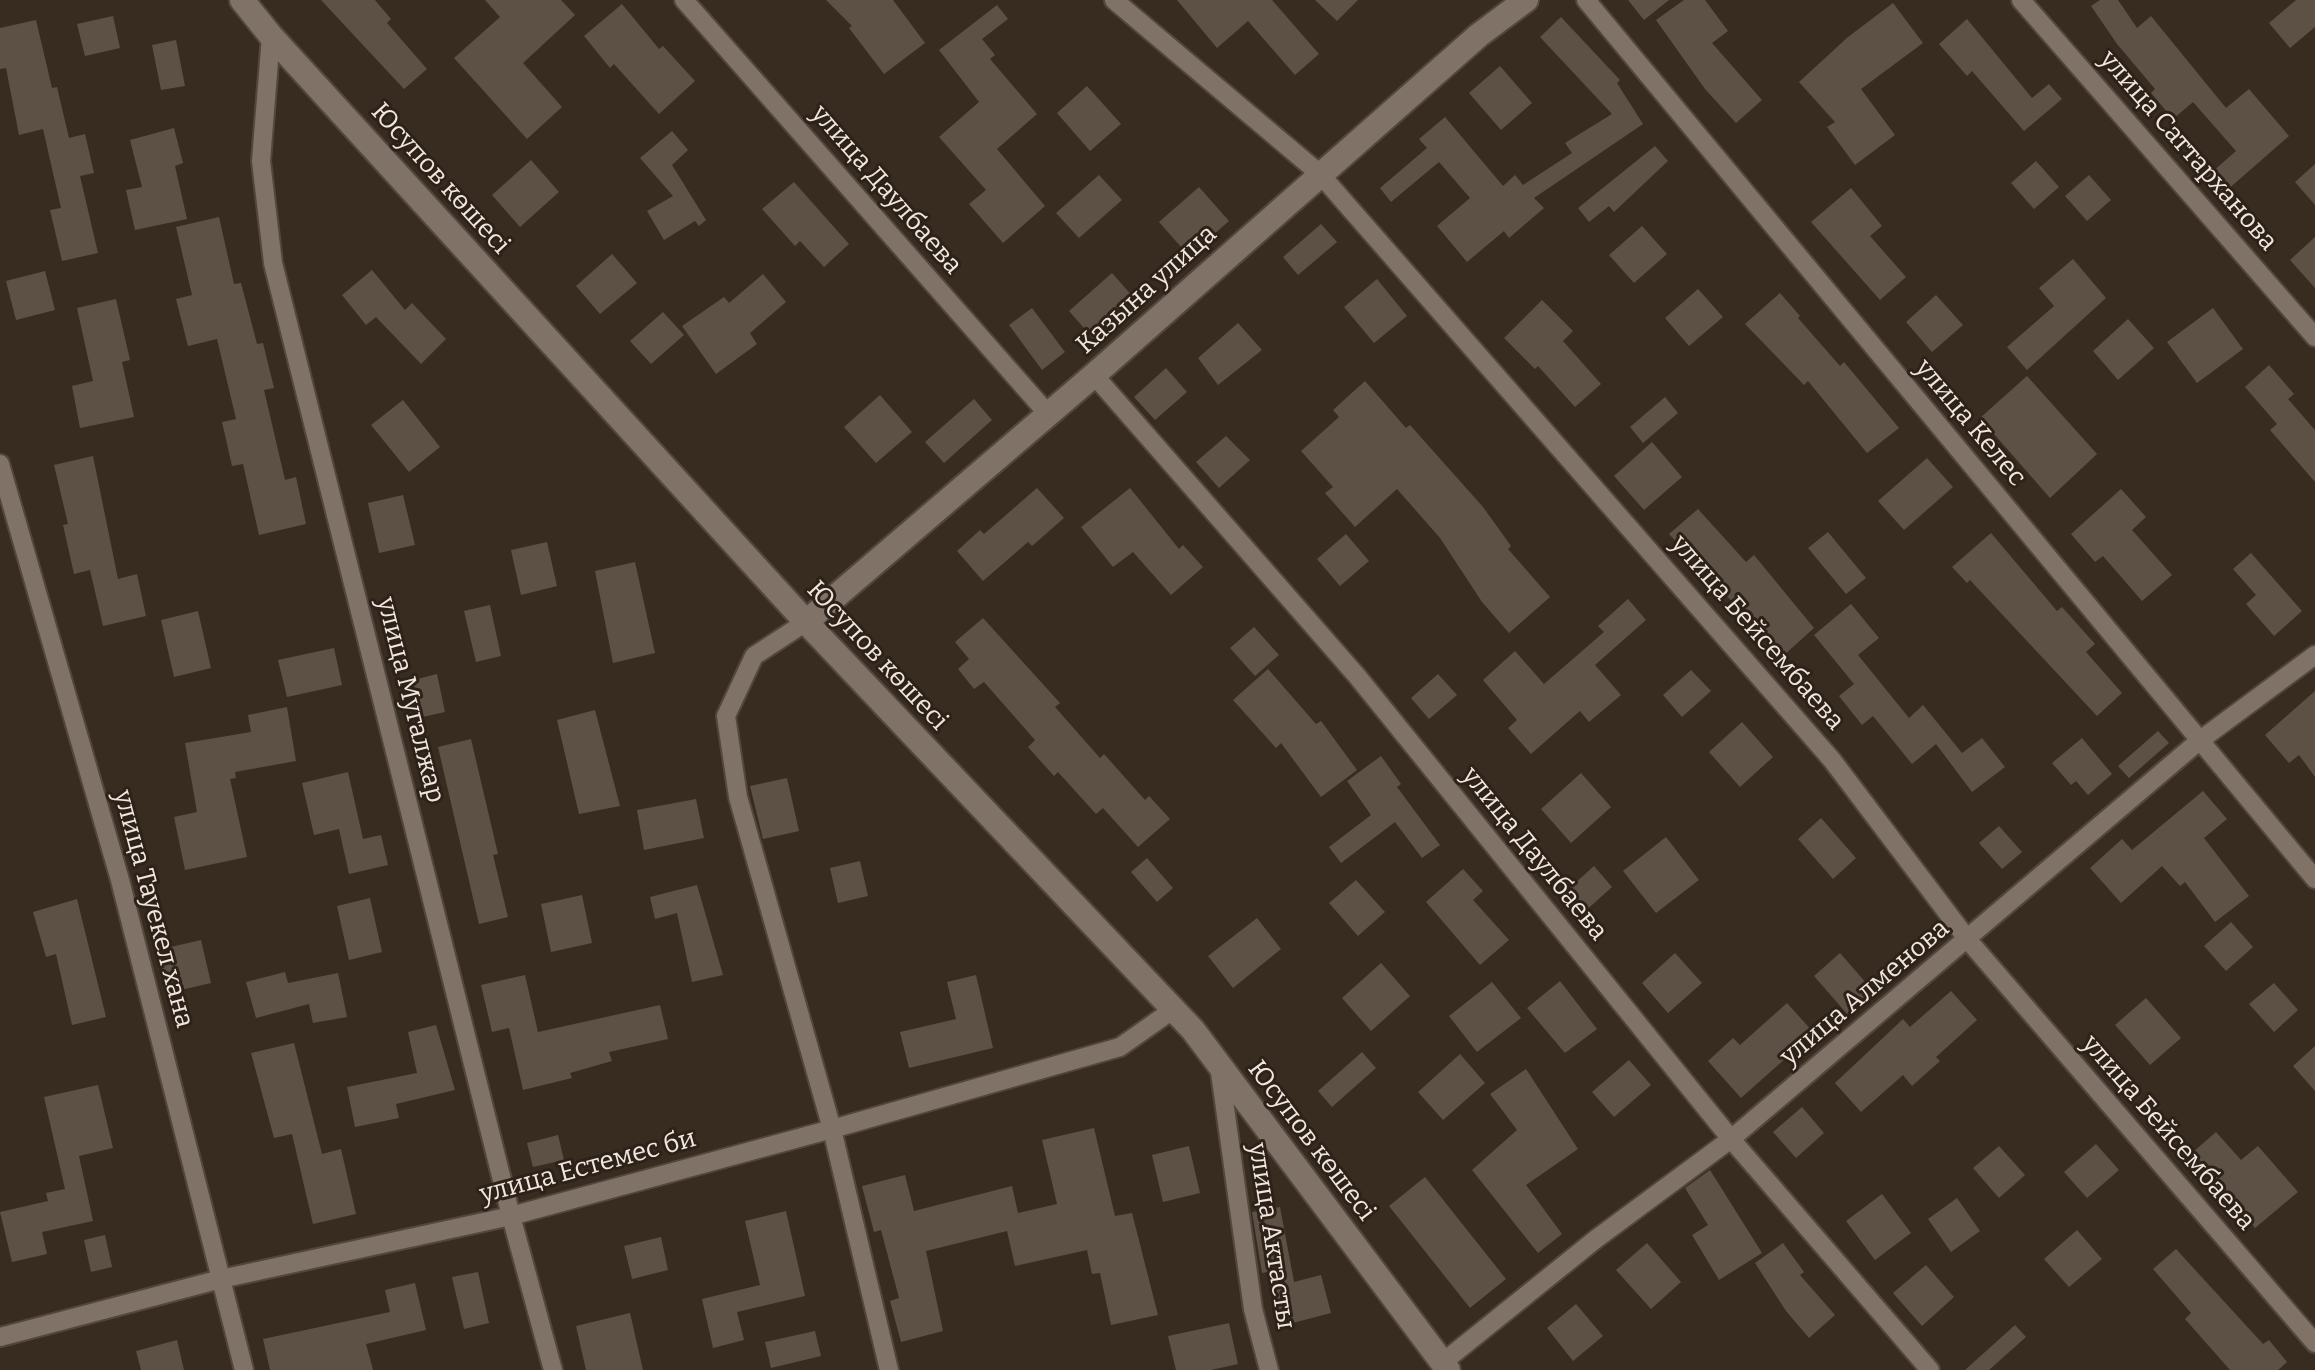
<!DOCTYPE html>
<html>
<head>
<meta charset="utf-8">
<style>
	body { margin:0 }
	canvas { display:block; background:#382c21 }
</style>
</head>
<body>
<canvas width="2315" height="1370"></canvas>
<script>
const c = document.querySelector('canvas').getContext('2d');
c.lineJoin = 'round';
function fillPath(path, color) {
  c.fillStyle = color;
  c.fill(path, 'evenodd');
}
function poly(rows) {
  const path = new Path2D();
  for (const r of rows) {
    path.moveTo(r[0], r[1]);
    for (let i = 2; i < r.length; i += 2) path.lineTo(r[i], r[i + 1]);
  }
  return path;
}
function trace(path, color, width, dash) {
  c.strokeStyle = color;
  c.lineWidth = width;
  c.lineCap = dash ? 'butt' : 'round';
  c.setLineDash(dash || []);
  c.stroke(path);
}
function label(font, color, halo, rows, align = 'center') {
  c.font = font + ' Bitter,serif';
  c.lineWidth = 6;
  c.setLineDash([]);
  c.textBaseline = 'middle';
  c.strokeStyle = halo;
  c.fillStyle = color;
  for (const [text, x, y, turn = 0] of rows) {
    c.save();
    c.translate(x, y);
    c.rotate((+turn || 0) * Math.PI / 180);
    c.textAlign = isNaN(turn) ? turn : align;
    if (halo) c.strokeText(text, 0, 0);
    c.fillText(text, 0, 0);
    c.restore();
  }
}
fillPath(poly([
	[321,0,375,0,391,19,387,23,427,69,404,89],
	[485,0,561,0,575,15,523,63,562,107,527,139,454,58,500,17],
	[826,0,893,0,925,43,884,74,849,28,852,26],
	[1177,0,1272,0,1319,54,1295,75,1248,21,1217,48],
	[1315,0,1358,0,1337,21],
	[1628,0,1669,0,1644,20],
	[1684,0,1705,0,1728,31,1712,43,1762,100,1736,123,1705,89,1656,20],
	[2100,0,2118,0,2137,28,2151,16,2226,108,2249,89,2289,136,2218,198,2203,180,2236,151,2193,102,2173,119,2151,93,2155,89,2117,44,2091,6],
	[2296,0,2315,0,2315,27,2290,48,2269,23],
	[1893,3,1923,43,1861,89,1895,135,1855,165,1827,127,1835,122,1799,82,1848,37],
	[622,4,659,49,663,46,695,81,659,114,614,64,610,68,584,36],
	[997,5,1008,19,982,39,995,55,990,59,1037,114,997,149,1045,206,1003,243,969,204,986,190,939,137,979,102,939,50],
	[113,16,120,48,85,56,77,24],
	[1561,17,1620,80,1617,83,1643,124,1534,198,1544,208,1509,238,1504,231,1467,262,1437,226,1470,198,1439,162,1391,202,1380,188,1427,148,1419,139,1445,117,1503,186,1515,175,1523,185,1572,153,1565,143,1612,114,1540,37],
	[1967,19,2032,98,2049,84,2062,99,2024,131,1972,71,1967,76,1939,44],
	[36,20,52,88,57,87,69,138,85,134,94,173,80,176,98,253,62,261,50,210,61,208,43,129,19,135,6,68,0,69,0,28],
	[176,40,185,86,161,90,152,45],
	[1500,66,1532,103,1501,130,1469,93],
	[1087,86,1121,124,1090,151,1057,113],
	[174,128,183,163,175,166,187,219,135,230,126,190,142,187,130,140],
	[672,131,688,150,672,165,706,220,699,226,695,221,664,240,647,211,673,196,640,158],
	[1655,146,1668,161,1614,212,1609,206,1589,222,1578,208],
	[531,160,559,192,520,227,492,195],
	[2036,161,2059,187,2034,209,2011,183],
	[2315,164,2315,205,2295,182],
	[1099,175,1122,200,1079,238,1056,213],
	[2089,175,2111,200,2087,221,2065,196],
	[794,182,849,244,824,267,800,241,795,246,762,209],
	[1199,187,1229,221,1189,256,1159,222],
	[1851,188,1882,226,1870,236,1906,277,1880,300,1811,222],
	[219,217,234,284,241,283,257,344,263,343,274,388,264,390,285,480,296,477,306,524,259,535,243,464,232,466,222,422,236,419,217,339,188,346,176,299,192,295,176,227],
	[1321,224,1337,242,1298,275,1283,257],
	[1642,226,1667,254,1634,283,1609,255],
	[2315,237,2315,288,2290,260],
	[612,254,637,283,600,314,576,286],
	[2073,259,2106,298,2027,370,2007,347,2054,306,2039,288],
	[372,270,405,310,412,303,446,339,421,364,376,317,366,325,342,295],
	[45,271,55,310,16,320,6,281],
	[1112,273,1141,306,1098,344,1069,311],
	[763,274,786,302,750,333,757,344,716,374,682,326,724,297,729,303],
	[1377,279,1407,316,1374,343,1344,307],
	[1698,289,1723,317,1689,346,1665,318],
	[1780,293,1800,316,1798,318,1840,366,1844,362,1899,428,1867,453,1808,381,1804,385,1745,324],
	[1936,295,1963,325,1932,352,1906,322],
	[116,299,130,360,122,362,134,417,80,428,72,386,93,381,77,308],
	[1542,300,1573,331,1563,341,1601,384,1575,407,1538,366,1535,369,1504,338],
	[1032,308,1065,352,1042,370,1009,325],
	[2213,308,2243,349,2197,383,2167,342],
	[663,312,684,335,651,364,630,341],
	[2128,319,2154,348,2118,380,2093,351],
	[1238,323,1262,350,1218,385,1198,358],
	[2269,365,2294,394,2288,399,2315,430,2315,482,2270,430,2277,424,2245,387],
	[1166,368,1187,392,1155,420,1134,397],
	[2027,376,2097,454,2050,498,1980,418],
	[1365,381,1406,428,1410,425,1483,507,1511,546,1508,549,1550,597,1509,633,1482,602,1440,538,1397,489,1355,527,1325,493,1333,487,1301,451,1339,417,1333,410],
	[880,395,912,432,876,463,844,427],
	[1665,397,1678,413,1643,443,1630,427],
	[974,399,992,420,944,463,925,442],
	[403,400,440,447,409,472,371,425],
	[1226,436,1250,460,1219,488,1196,462],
	[1652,442,1682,477,1644,510,1614,476],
	[93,456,118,579,137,574,146,616,103,626,90,570,74,574,63,525,68,524,54,465],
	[1927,458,1953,487,1904,530,1878,501],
	[1037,488,1064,518,1032,546,1028,542,983,581,957,551,980,530,984,534],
	[1130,488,1179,549,1183,545,1203,567,1171,595,1133,552,1113,567,1081,527],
	[2121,489,2146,517,2132,530,2172,575,2142,601,2103,556,2095,562,2071,534],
	[403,495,415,545,379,553,368,503],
	[1698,509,1746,562,1754,555,1814,628,1783,656,1669,534],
	[1828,532,1866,578,1846,594,1808,548],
	[1991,533,2057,611,2062,607,2095,644,2086,652,2122,693,2097,716,1970,580,1967,583,1952,567],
	[1346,534,1369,561,1340,586,1317,559],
	[547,542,557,586,521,595,511,550],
	[2251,553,2302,611,2274,636,2246,604,2256,595,2233,569],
	[635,562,655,653,613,663,595,571],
	[1628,599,1646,620,1595,665,1621,695,1589,722,1580,711,1531,754,1508,728,1517,720,1483,680,1515,651,1544,684,1604,632,1598,626],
	[1851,604,1879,638,1858,655,1909,718,1923,705,1962,753,1982,738,2005,767,1972,792,1936,744,1912,764,1873,716,1862,725,1839,696,1854,684,1814,635],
	[490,605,501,656,476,662,464,611],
	[198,611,211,668,174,677,161,620],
	[983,618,1060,703,1055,707,1100,758,1104,754,1145,800,1149,796,1170,819,1138,847,1103,808,1096,814,1058,772,1054,776,1028,747,1035,740,984,682,974,689,958,669,969,659,955,642],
	[1254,627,1279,655,1255,676,1230,648],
	[334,648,342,685,287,697,278,660],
	[1268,669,1316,724,1321,721,1357,770,1321,797,1281,743,1276,748,1233,700],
	[1691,670,1711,691,1682,717,1663,695],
	[437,674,445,712,418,718,410,681],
	[1438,674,1457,695,1429,719,1411,698],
	[2315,691,2315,777,2299,755,2289,763,2265,735],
	[287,707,296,761,235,772,236,778,230,779,247,857,185,870,174,817,197,812,185,743,251,732,248,715],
	[595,710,620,806,579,814,557,720],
	[1742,722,1773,757,1740,787,1709,752],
	[2158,731,2169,743,2129,778,2118,766],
	[2082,738,2112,774,2088,795,2076,781,2071,785,2052,763],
	[471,739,498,854,493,855,508,917,479,924,438,747],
	[1381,756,1401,784,1397,787,1440,845,1422,858,1395,822,1341,863,1329,847,1371,815,1347,781],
	[348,772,363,839,381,835,388,865,349,874,339,829,314,835,302,783],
	[1581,773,1611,807,1571,843,1541,809],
	[787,778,799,831,763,839,750,786],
	[2203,791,2227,819,2204,838,2249,896,2215,922,2185,882,2180,886,2162,866,2121,903,2090,868,2122,839,2132,850],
	[696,799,704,838,644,850,637,810],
	[1821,818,1856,858,1833,879,1798,839],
	[1999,826,2022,852,2002,869,1979,843],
	[1666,837,1699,880,1656,913,1623,871],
	[1147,858,1173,888,1157,902,1131,872],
	[860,861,868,896,838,903,830,868],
	[1594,866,1612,887,1582,914,1564,893],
	[1463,869,1483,891,1473,900,1509,940,1480,965,1426,902],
	[1356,880,1385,912,1358,936,1329,903],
	[697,885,723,975,692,982,677,913,655,919,650,897],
	[582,895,592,943,551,952,541,904],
	[370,898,382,952,349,960,337,906],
	[77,899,106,1017,72,1025,56,954,46,957,33,912],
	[1257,918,1281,949,1233,988,1208,956],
	[2231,922,2253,947,2226,971,2204,946],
	[201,940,211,983,168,993,158,950],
	[1675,953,1702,983,1668,1013,1642,983],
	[1840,953,1874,992,1848,1015,1814,976],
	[1381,963,1410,996,1371,1031,1342,998],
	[285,972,288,983,338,973,347,1017,313,1023,309,1004,256,1018,246,982],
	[525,975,538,1032,660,1005,668,1039,609,1052,612,1061,570,1073,572,1078,523,1090,509,1028,492,1032,481,985],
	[976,975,993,1048,909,1068,900,1032,956,1019,947,982],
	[1560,981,1597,1029,1565,1053,1527,1008],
	[1492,982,1521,1018,1477,1052,1449,1016],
	[2274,983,2298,1010,2274,1032,2249,1004],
	[1951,991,1977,1020,1936,1057,1940,1061,1912,1086,1903,1075,1861,1112,1835,1083,1903,1019,1910,1027],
	[2146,998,2181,1038,2150,1065,2115,1025],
	[1787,1003,1814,1033,1741,1098,1708,1061,1733,1038,1740,1045],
	[436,1025,455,1090,396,1104,399,1118,355,1127,347,1087,417,1073,408,1032],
	[294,1043,322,1154,341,1149,356,1214,313,1224,292,1134,274,1138,251,1053],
	[2315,1046,2315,1091,2293,1066],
	[1362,1052,1376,1068,1332,1107,1318,1091],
	[1460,1054,1485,1083,1443,1120,1418,1092],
	[1629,1060,1651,1085,1614,1117,1592,1092],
	[1526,1069,1578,1149,1526,1185,1562,1234,1538,1253,1472,1170,1517,1130,1490,1094],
	[98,1085,113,1148,79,1156,93,1221,42,1232,47,1254,12,1262,0,1212,48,1201,46,1193,65,1189,44,1097],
	[1802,1107,1824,1133,1796,1158,1773,1132],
	[1094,1128,1115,1216,1132,1213,1158,1315,1111,1325,1100,1273,1092,1274,1087,1250,1015,1266,1007,1231,926,1251,943,1331,901,1342,890,1301,899,1298,881,1230,874,1232,862,1186,905,1175,914,1211,1012,1186,1018,1213,1057,1204,1042,1140],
	[2216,1132,2241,1160,2258,1146,2298,1192,2255,1228,2193,1152],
	[558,1135,564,1160,533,1167,527,1143],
	[2096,1144,2119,1170,2087,1198,2064,1172],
	[1189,1146,1200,1193,1163,1202,1152,1155],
	[1999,1146,2025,1175,1999,1198,1973,1168],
	[1710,1170,1762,1253,1719,1280,1692,1235,1708,1225,1685,1188],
	[1425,1177,1506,1279,1470,1308,1389,1206],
	[1882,1194,1911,1233,1875,1260,1846,1221],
	[1957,1198,1980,1231,1951,1252,1928,1219],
	[1280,1207,1294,1282,1321,1275,1331,1313,1281,1326,1267,1272,1262,1273,1252,1212],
	[786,1211,805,1296,737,1312,744,1340,713,1348,702,1299,760,1285,745,1221],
	[2077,1230,2102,1259,2069,1287,2044,1259],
	[105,1235,112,1267,91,1272,84,1240],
	[661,1237,668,1270,632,1279,624,1246],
	[1647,1243,1681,1282,1651,1309,1616,1270],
	[1783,1243,1804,1272,1800,1275,1835,1315,1809,1338,1786,1311,1755,1263],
	[2176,1249,2263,1344,2269,1340,2287,1362,2278,1370,2230,1370,2185,1319,2191,1313,2153,1269],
	[1926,1265,1954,1297,1922,1326,1893,1293],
	[478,1272,489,1323,464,1329,452,1277],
	[415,1283,426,1330,366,1344,373,1370,270,1370,263,1339,390,1312,385,1290],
	[1576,1304,1603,1336,1573,1361,1547,1328],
	[630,1313,643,1370,586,1370,576,1326],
	[1229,1323,1238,1364,1211,1370,1176,1370,1168,1336],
	[2015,1325,2026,1337,1989,1370,1965,1370],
	[815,1331,821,1356,771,1368,765,1342],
	[177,1340,184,1370,141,1370,136,1351]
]), '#5d5044');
const street = poly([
	[684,0,1048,414],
	[1114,0,1320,174,1832,760,1968,940,2315,1343],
	[1586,0,2315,879],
	[2021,0,2315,337],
	[271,36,261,161,273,263,511,1216,553,1370],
	[1094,375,1357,676,1731,1139,1930,1370],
	[0,464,120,880,244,1370],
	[806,622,754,656,726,716,738,797,832,1129,889,1370],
	[1219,1065,1253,1309,1269,1370],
	[0,1337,221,1279,511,1216,832,1129,1120,1047,1174,1009],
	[1442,1363,1596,1239,1731,1139,2199,741,2315,655]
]);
const secondary = poly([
	[242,0,271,36,806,622,1193,1030,1448,1370],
	[806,622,1094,375,1479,35,1526,0]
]);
trace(street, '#51473d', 22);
trace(secondary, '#51473d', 28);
trace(street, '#807266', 18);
trace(secondary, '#807266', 24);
label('26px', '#efe7e0', '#2e2218', [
	["улица Саттарханова",2188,151,49],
	["Юсупов көшесі",440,179,48],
	["улица Даулбаева",886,190,49],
	["Казына улица",1147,290,-42],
	["улица Келес",1970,423,50],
	["улица Бейсембаева",1757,633,49],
	["Юсупов көшесі",877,656,47],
	["улица Мугалжар",410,700,76],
	["улица Даулбаева",1534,854,51],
	["улица Тауекел хана",153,909,75],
	["улица Алменова",1865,993,-40],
	["улица Бейсембаева",2168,1133,49],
	["Юсупов көшесі",1311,1141,53],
	["улица Естемес би",588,1167,-15],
	["улица Актасты",1271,1236,81]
]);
</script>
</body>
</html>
